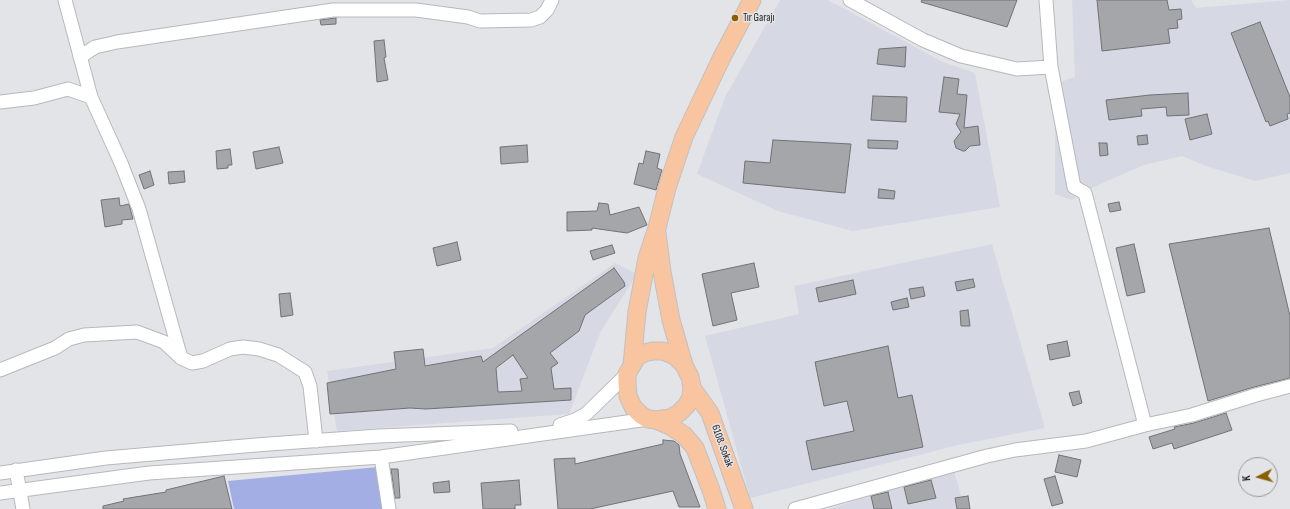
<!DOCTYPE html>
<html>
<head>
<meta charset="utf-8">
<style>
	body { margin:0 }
	#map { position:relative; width:1290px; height:509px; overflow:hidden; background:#e3e4e8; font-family:"Sofia Sans Condensed",sans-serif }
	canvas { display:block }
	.north { position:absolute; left:1238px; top:457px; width:40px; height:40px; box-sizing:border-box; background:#e3e4e8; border:1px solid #96979a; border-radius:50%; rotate:264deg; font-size:11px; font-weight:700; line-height:16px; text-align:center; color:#232324 }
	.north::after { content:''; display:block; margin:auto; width:14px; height:18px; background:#8c5e04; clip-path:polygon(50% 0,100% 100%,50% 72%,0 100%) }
</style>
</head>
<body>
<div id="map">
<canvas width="1290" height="509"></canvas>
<div class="north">K</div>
</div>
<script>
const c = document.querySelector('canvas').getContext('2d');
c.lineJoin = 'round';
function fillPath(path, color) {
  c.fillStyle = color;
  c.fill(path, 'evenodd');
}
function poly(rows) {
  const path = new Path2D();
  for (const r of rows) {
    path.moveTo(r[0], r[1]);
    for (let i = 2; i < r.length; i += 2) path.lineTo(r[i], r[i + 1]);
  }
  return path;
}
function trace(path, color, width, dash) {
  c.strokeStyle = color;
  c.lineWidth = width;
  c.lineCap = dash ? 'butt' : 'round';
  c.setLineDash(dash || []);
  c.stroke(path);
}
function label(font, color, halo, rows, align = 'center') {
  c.font = font + ' "Sofia Sans Condensed",sans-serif';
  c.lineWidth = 3;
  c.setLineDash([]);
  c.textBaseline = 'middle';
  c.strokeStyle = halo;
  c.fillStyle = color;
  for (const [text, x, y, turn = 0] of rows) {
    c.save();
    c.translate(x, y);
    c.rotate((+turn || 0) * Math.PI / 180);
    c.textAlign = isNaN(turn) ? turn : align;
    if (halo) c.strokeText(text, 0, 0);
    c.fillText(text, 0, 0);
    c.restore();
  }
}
fillPath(poly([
	[780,0,828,0,943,62,975,73,1000,207,853,231,778,211,697,174,725,97],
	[1072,0,1191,0,1196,8,1290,0,1290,173,1255,181,1206,166,1182,156,1144,165,1098,185,1072,200,1055,194,1055,84,1075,77],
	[992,244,1045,428,958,445,750,498,705,336,799,314,794,286],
	[615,263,637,274,601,331,569,414,337,431,327,371,493,348],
	[954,471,965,509,828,509]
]), '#d6d9e4');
fillPath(poly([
	[378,467,385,509,234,509,228,481]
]), '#a2aee4');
const building = poly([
	[922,0,1017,0,1007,27,921,2,922,0],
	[1097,0,1167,0,1169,10,1181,9,1182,19,1177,20,1178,28,1168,29,1170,43,1102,51,1097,0],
	[336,18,336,24,321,25,320,20,336,18],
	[1260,22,1290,97,1290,113,1287,114,1288,119,1270,126,1268,121,1266,122,1231,33,1260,22],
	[384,40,386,57,384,58,388,80,377,82,374,41,384,40],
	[906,47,905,67,877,64,879,49,906,47],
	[944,77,959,79,957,94,967,95,964,128,978,126,980,145,970,146,965,151,963,151,956,148,954,141,961,132,956,124,960,114,939,112,944,77],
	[1188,93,1189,115,1167,116,1166,107,1141,109,1142,116,1109,120,1106,100,1150,95,1188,93],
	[873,96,907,97,906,122,871,120,873,96],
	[1207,114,1212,134,1190,140,1185,119,1207,114],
	[1147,135,1148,144,1138,145,1137,136,1147,135],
	[773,140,851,144,845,193,743,183,745,161,770,163,773,140],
	[868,140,898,141,897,149,868,148,868,140],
	[1099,143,1107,143,1108,155,1100,156,1099,143],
	[527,145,528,162,501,164,500,147,527,145],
	[279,147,283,163,256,169,253,152,279,147],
	[230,149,232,165,228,165,228,168,217,169,216,151,230,149],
	[646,151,660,154,657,168,662,170,656,190,634,184,639,163,643,164,646,151],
	[150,171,154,185,144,189,139,175,150,171],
	[184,171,185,182,169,184,168,172,184,171],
	[879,189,895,191,894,199,878,198,879,189],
	[119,198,120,206,129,204,133,219,122,220,122,224,105,227,101,200,119,198],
	[1119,202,1121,210,1110,212,1108,204,1119,202],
	[599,203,608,204,610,215,639,207,647,225,627,233,592,228,592,230,567,231,567,212,597,211,599,203],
	[1269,228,1290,316,1290,378,1254,387,1208,401,1169,244,1269,228],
	[457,242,461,260,437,266,433,248,457,242],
	[1134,244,1145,292,1127,296,1116,248,1134,244],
	[612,245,615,253,593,260,590,251,612,245],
	[754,263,759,287,731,293,737,320,713,326,702,274,754,263],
	[614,268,624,282,625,286,585,315,579,331,550,353,558,363,551,368,554,389,571,388,571,400,426,409,410,408,330,414,327,383,396,369,394,352,423,349,425,366,481,356,483,362,614,268],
	[513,355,528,378,520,379,522,391,498,392,496,368,513,355],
	[973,279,975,287,957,291,955,282,973,279],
	[853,280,856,294,819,302,816,288,853,280],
	[923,287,925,296,911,299,909,289,923,287],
	[290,293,293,315,281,317,279,294,290,293],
	[907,298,909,307,893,310,891,302,907,298],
	[968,310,970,326,961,326,960,311,968,310],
	[1067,341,1070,356,1050,360,1047,345,1067,341],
	[888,346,898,398,912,395,923,447,812,470,806,441,854,431,847,401,824,406,815,362,888,346],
	[1079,391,1082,403,1073,406,1069,393,1079,391],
	[1226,413,1232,430,1174,449,1172,443,1153,449,1149,437,1175,429,1174,427,1194,423,1226,413],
	[663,440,674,441,679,445,680,454,700,507,679,507,673,491,590,509,558,509,554,459,575,458,575,464,663,444,663,440],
	[1059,455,1081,460,1077,477,1055,472,1059,455],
	[391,469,398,469,400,498,395,498,391,469],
	[224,476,232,509,103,509,103,506,124,501,123,499,166,492,166,490,224,476],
	[1055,476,1063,503,1052,506,1044,479,1055,476],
	[519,480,521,505,515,505,515,509,483,509,481,483,519,480],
	[931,480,936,498,908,504,904,487,931,480],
	[449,481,450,492,434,493,433,483,449,481],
	[888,492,892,509,874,509,871,496,888,492],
	[968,496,970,509,957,509,955,498,968,496]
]);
fillPath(building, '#a5a6a9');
trace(building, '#717275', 1);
const minor = poly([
	[65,0,91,97,121,163,139,209,181,358],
	[850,0,923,40,961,56,1017,69,1051,67,1046,0],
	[80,57,95,47,117,42,333,10,416,10,468,17,480,21,531,20,540,17,547,10,552,0],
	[1051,67,1074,187,1085,193,1145,425],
	[0,102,34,98,68,89,91,97],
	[0,370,55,348,69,339,84,335,137,332,164,342,181,358,192,363,203,361,230,349,243,347,259,349,278,355,305,372,310,386,316,441],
	[560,425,575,420,586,414,627,374],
	[381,457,389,509],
	[16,470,23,509],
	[0,473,106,458,256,445,378,436,511,431],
	[0,493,149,473,381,457,648,419],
	[795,509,987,456,1015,450,1086,441,1145,425,1192,415,1256,395,1290,386]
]);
const major = poly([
	[657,233,662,272,671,320,684,365,690,377,692,388,691,397,687,405,679,413,670,418,656,420,648,419,641,415,633,407,628,396,627,383,627,374,637,357,644,353,653,351,663,351,675,356,684,365],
	[632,365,637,312,647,258,657,228,667,188,684,137,721,59,752,0],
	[692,388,710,413,744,509],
	[656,420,670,426,684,435,695,448,711,490,717,509]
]);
trace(minor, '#b7b8bc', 15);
trace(major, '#c1c1c2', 19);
trace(minor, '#fff', 13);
trace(major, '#f9c5a0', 17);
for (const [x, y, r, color] of [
	[735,18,4,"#8c5e04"]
]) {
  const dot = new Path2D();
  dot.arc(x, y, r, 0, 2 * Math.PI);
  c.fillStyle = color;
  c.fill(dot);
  trace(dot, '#e3e4e8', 1.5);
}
label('11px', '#232324', '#e3e4e8', [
	["Tır Garajı",743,18]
], 'left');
label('11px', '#232324', '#e3e4e8', [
	["6108. Sokak",722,446,70]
]);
</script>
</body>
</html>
